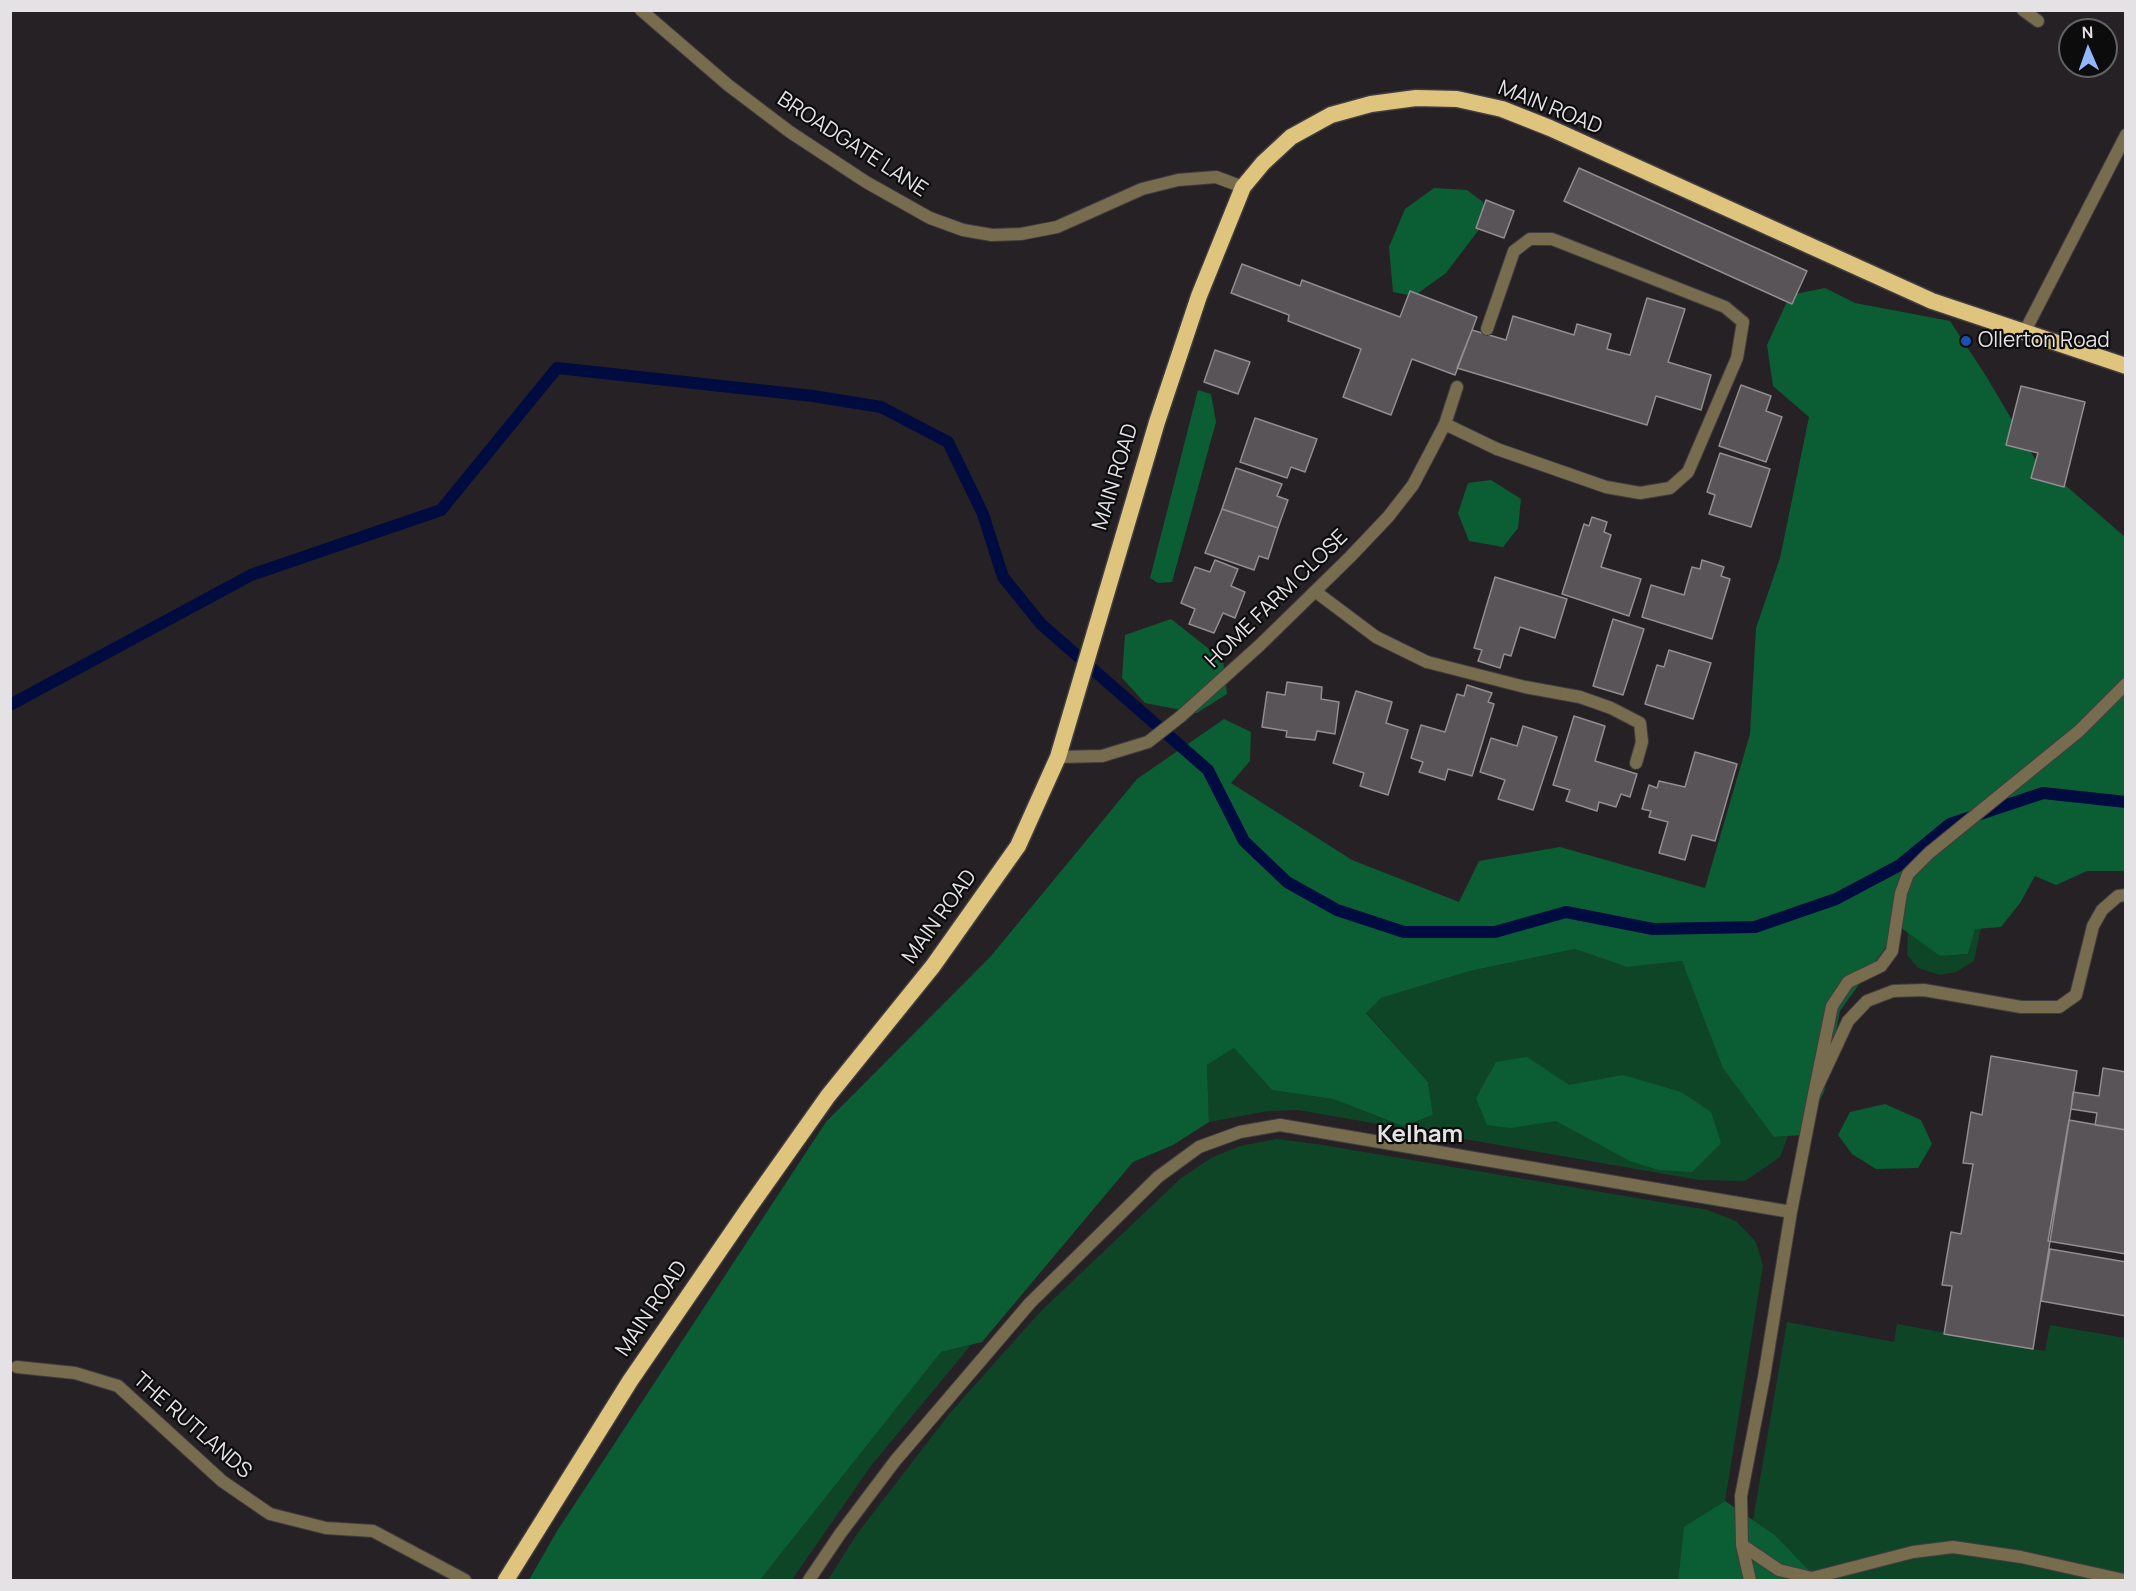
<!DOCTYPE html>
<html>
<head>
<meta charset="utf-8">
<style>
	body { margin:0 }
	#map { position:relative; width:2136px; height:1591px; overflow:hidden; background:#252125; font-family:Manrope,sans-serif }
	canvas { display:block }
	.frame { position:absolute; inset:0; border:12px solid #e4e2e4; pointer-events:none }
	.north { position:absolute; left:2058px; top:18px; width:60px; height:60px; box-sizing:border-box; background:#0d0c0d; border:2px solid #636263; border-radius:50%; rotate:358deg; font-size:16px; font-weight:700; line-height:24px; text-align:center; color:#e4e2e4 }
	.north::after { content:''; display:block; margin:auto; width:21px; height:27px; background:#93b7fd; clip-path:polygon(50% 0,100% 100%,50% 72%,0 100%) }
</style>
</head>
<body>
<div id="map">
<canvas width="2136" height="1591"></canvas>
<div class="frame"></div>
<div class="north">N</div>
</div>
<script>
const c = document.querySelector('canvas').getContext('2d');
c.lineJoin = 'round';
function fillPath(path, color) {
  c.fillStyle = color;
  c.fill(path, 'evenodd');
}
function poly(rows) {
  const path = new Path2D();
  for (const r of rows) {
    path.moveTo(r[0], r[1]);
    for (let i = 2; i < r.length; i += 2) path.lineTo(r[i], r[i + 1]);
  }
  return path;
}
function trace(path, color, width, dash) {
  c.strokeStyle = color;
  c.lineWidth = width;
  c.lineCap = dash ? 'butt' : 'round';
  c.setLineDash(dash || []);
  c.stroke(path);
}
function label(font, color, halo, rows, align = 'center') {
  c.font = font + ' Manrope,sans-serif';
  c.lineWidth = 4.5;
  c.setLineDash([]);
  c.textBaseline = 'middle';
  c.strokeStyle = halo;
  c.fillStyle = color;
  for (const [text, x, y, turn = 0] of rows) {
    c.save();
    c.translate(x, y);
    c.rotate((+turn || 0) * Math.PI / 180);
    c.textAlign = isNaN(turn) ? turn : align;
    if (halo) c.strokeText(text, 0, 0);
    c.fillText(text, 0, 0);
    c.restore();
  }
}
fillPath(poly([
	[1975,928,1981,928,1974,961,1956,972,1940,975,1918,968,1907,955,1908,932,1940,956,1968,954],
	[1575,949,1627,967,1682,961,1699,1003,1774,1137,1788,1136,1780,1157,1745,1181,1699,1180,1298,1110,1268,1111,1209,1122,1207,1065,1234,1048,1272,1090,1333,1099,1403,1126,1433,1115,1428,1082,1366,1012,1381,998,1470,971],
	[1277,1139,1317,1144,1708,1210,1736,1221,1756,1242,1763,1266,1725,1501,1684,1528,1678,1580,828,1580,857,1534,950,1413,1040,1312,1180,1179,1211,1158,1240,1146],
	[1787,1322,1894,1342,1897,1324,2045,1351,2050,1325,2125,1338,2125,1580,1818,1580,1775,1535,1753,1520],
	[971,1345,870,1467,792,1580,760,1580,941,1352]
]), '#0f4527');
fillPath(poly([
	[1434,188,1467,190,1483,202,1484,223,1446,273,1414,296,1393,292,1389,247,1405,209],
	[1825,288,1855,303,1950,321,1986,376,2035,459,2125,537,2125,871,2087,871,2056,885,2035,876,2020,903,2001,927,1975,929,1968,954,1940,956,1900,927,1840,1011,1824,1092,1802,1135,1774,1137,1723,1068,1682,961,1627,967,1575,949,1470,971,1381,998,1366,1013,1428,1082,1433,1115,1403,1126,1333,1099,1272,1090,1234,1048,1207,1065,1209,1122,1173,1145,1133,1162,982,1342,941,1352,760,1580,529,1580,557,1531,826,1122,991,956,1137,779,1224,719,1251,732,1250,761,1231,783,1352,860,1459,902,1479,861,1560,847,1705,888,1750,734,1756,628,1780,558,1809,417,1773,386,1767,345,1790,295],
	[1198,390,1211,394,1216,422,1172,582,1158,583,1150,578],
	[1491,480,1521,499,1518,528,1503,547,1469,541,1458,513,1468,483],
	[1171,619,1223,660,1227,694,1197,713,1145,703,1122,678,1125,635],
	[1527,1057,1569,1085,1623,1075,1681,1092,1711,1112,1721,1143,1692,1172,1659,1170,1630,1161,1556,1121,1510,1128,1487,1125,1476,1098,1496,1062],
	[1885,1104,1921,1120,1932,1144,1918,1168,1876,1169,1852,1154,1838,1135,1850,1112],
	[1725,1501,1775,1535,1818,1580,1678,1580,1684,1527]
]), '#0b5e34');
trace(poly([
	[10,705,251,575,441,510,557,368,813,396,881,407,948,442,983,514,1003,577,1041,624,1208,770,1244,841,1287,882,1337,910,1404,932,1495,932,1566,912,1653,929,1755,927,1836,899,1900,865,1950,824,2043,793,2126,802]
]), '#000b3f', 12);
const building = poly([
	[1579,168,1807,271,1792,304,1564,201,1579,168],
	[1486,200,1514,211,1504,238,1476,228,1486,200],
	[1242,264,1300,286,1302,280,1400,317,1410,291,1477,317,1455,375,1412,359,1391,415,1343,397,1361,349,1288,321,1289,315,1231,293,1242,264],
	[1647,298,1685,309,1668,362,1711,375,1701,410,1656,396,1647,425,1457,368,1472,330,1506,340,1513,316,1574,335,1577,324,1611,334,1607,349,1630,355,1647,298],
	[1215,350,1250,362,1238,394,1204,382,1215,350],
	[1741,385,1771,396,1766,411,1782,417,1766,462,1719,446,1741,385],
	[2021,386,2085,402,2064,487,2031,478,2038,453,2006,445,2021,386],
	[1255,418,1317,439,1305,472,1291,467,1287,478,1240,462,1255,418],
	[1720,453,1770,469,1751,527,1709,514,1715,495,1707,492,1720,453],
	[1236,468,1282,484,1277,496,1288,500,1278,528,1222,509,1236,468],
	[1222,509,1278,528,1268,559,1259,556,1254,570,1205,553,1222,509],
	[1592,517,1607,522,1604,532,1611,535,1601,567,1641,579,1629,616,1562,594,1584,524,1589,526,1592,517],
	[1215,560,1238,569,1231,586,1245,592,1235,618,1223,613,1214,633,1189,624,1195,609,1181,603,1195,567,1210,572,1215,560],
	[1702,560,1724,567,1721,576,1730,579,1712,639,1642,617,1651,585,1684,595,1692,567,1700,569,1702,560],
	[1495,577,1567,599,1555,638,1520,627,1511,656,1504,654,1500,668,1478,661,1482,650,1474,648,1495,577],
	[1613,619,1644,629,1623,695,1593,686,1613,619],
	[1669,650,1711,663,1693,719,1645,704,1657,665,1664,667,1669,650],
	[1287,682,1322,687,1321,699,1339,702,1335,734,1317,731,1315,740,1286,737,1287,731,1262,727,1267,692,1285,695,1287,682],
	[1467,685,1492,693,1488,702,1494,704,1472,776,1448,769,1445,780,1419,772,1423,762,1411,758,1421,725,1445,732,1457,694,1464,696,1467,685],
	[1356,691,1392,702,1386,723,1408,730,1388,795,1360,786,1364,773,1333,763,1356,691],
	[1574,716,1605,726,1595,761,1637,774,1630,797,1621,794,1616,807,1599,802,1597,811,1566,801,1570,790,1553,785,1574,716],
	[1523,726,1557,737,1533,810,1498,799,1505,780,1480,772,1491,738,1517,746,1523,726],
	[1695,752,1737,764,1715,841,1692,835,1685,860,1659,853,1668,822,1649,817,1651,811,1642,809,1649,785,1657,788,1659,781,1685,787,1695,752],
	[1991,1056,2077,1071,2033,1349,1944,1334,1952,1286,1942,1285,1951,1232,1961,1234,1973,1164,1963,1163,1971,1112,1982,1115,1991,1056],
	[2103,1068,2126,1072,2126,1130,2095,1125,2097,1113,2071,1109,2073,1092,2099,1096,2103,1068],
	[2069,1120,2126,1130,2126,1254,2048,1241,2069,1120],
	[2050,1249,2126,1262,2126,1316,2041,1301,2050,1249]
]);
fillPath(building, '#595457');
trace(building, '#928d91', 1.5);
const service = poly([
	[2023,10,2038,21],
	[1487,329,1514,251,1530,239,1552,239,1725,307,1743,322,1737,358,1688,472,1670,488,1640,493,1606,487,1497,449],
	[1427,662,1525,687,1580,697,1611,708,1640,723,1642,742,1636,763],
	[2126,684,2079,731,1929,853,1908,874,1901,893,1892,951,1881,966,1848,982,1832,1006,1814,1094,1848,1021,1867,1001,1893,991,1924,990,2021,1007,2059,1007,2076,995,2093,926,2102,910,2118,896,2126,895],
	[17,1367,75,1373,118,1386,222,1481,270,1514,326,1528,373,1531,465,1580],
	[1742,1545,1779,1570,1812,1578,1913,1552,1953,1547,2021,1557,2124,1580],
	[809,1580,840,1534,895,1461,1030,1303,1158,1177,1199,1147,1240,1132,1280,1125,1791,1212,1814,1094],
	[1750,1580,1742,1545,1741,1496,1764,1377,1791,1212]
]);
const minor = poly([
	[641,10,728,85,790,132,866,182,930,218,963,230,992,235,1021,234,1057,227,1142,189,1178,180,1216,177,1243,187],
	[1445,424,1497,449],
	[1316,592,1376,637,1427,662],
	[1058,757,1102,756,1148,742,1180,717,1260,645,1350,557,1388,517,1413,485,1445,424,1457,387]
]);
const tertiary = poly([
	[2024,333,2126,135]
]);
const trunk = poly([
	[506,1580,630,1381,748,1209,828,1096,933,966,1018,846,1058,757,1157,422,1199,296,1243,187,1263,163,1291,137,1331,115,1371,104,1416,98,1457,99,1502,109,1550,128,1932,301,2126,366]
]);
trace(service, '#403c40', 14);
trace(minor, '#403c40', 14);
trace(tertiary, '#403c40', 14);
trace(trunk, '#403c40', 19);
trace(service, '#776c4e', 12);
trace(minor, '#776c4e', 12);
trace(tertiary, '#776c4e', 12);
trace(trunk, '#dfc47e', 16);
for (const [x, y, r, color] of [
	[1966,341,6,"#1a4fb4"]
]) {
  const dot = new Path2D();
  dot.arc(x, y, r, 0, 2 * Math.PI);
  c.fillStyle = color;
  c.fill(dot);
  trace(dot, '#0d0c0d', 2);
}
label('21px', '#e4e2e4', '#0d0c0d', [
	["MAIN ROAD",1550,108,22],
	["BROADGATE LANE",852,145,33],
	["MAIN ROAD",1116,477,-73],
	["HOME FARM CLOSE",1277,599,-44],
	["MAIN ROAD",940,917,-54],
	["MAIN ROAD",652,1309,-56],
	["THE RUTLANDS",192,1426,41]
]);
label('21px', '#e4e2e4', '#0d0c0d', [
	["Ollerton Road",1978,341]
], 'left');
label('bold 24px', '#e4e2e4', '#0d0c0d', [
	["Kelham",1420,1135]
]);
</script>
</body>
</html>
